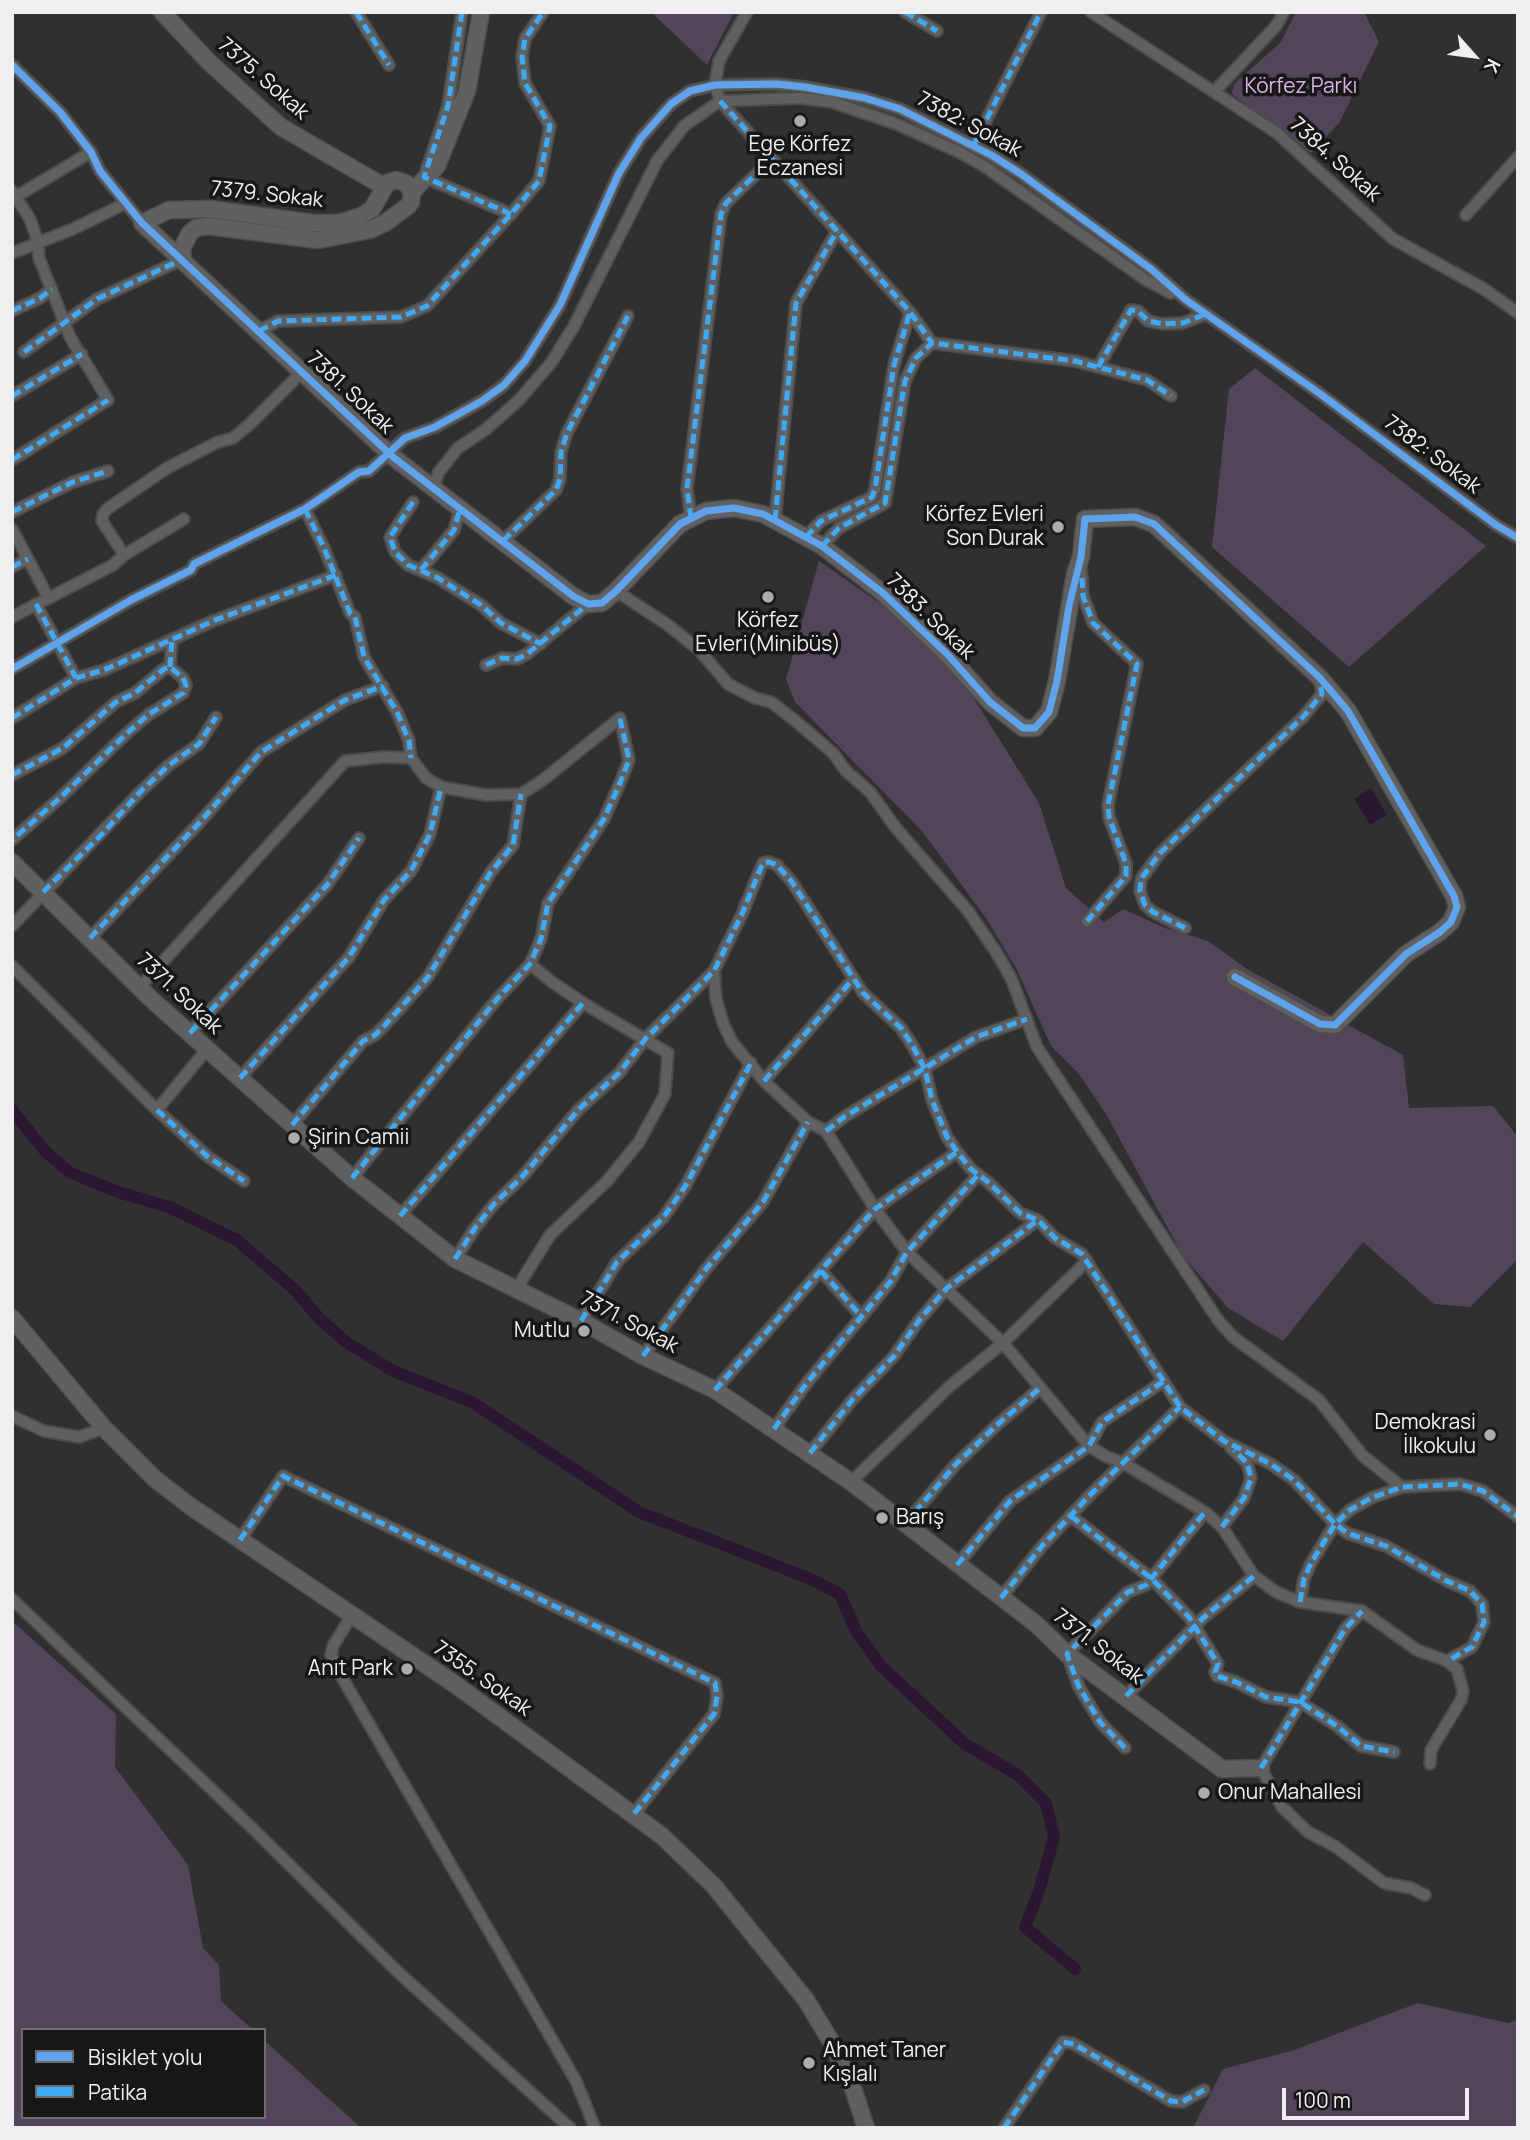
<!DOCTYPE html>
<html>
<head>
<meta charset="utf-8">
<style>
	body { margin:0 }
	#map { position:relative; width:1530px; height:2140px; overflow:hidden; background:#303030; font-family:Manrope,sans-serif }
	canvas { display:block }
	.frame { position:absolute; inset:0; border:14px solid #efeef0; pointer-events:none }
	.legend { position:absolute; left:21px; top:2028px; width:245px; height:91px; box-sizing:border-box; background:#181718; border:2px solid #6e6d6e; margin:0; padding:9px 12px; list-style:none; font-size:21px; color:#efeef0 }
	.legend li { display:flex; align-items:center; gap:14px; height:35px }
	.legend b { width:35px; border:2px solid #6e6d6e }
	.north { position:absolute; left:1439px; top:21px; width:70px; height:70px; -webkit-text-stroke:5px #181718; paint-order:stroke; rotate:118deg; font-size:19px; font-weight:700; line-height:28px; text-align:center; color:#efeef0 }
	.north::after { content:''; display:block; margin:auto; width:24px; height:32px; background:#efeef0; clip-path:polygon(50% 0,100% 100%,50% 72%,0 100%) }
	.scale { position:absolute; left:1282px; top:2088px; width:187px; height:32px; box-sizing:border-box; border:4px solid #efeef0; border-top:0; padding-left:9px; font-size:21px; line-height:24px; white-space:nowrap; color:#efeef0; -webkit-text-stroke:5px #181718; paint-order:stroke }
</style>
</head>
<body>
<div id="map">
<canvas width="1530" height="2140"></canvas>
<div class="frame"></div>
<ul class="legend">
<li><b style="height:9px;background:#60a3ed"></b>Bisiklet yolu</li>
<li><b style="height:9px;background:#3fa9f5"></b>Patika</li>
</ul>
<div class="north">K</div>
<div class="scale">100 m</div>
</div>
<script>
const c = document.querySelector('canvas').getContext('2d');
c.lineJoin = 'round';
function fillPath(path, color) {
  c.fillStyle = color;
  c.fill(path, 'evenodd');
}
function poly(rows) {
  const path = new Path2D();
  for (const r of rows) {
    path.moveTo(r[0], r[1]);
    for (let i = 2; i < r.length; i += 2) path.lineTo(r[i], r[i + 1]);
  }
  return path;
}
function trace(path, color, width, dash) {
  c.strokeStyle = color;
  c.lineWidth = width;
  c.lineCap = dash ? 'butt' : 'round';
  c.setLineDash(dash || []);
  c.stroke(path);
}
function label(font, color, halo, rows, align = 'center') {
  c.font = font + ' Manrope,sans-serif';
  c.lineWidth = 7;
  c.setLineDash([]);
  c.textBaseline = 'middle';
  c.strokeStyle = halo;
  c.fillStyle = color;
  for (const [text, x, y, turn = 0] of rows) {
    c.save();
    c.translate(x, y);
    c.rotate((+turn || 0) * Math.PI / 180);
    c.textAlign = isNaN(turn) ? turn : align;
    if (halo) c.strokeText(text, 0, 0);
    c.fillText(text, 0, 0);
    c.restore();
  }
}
fillPath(poly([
	[651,12,734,12,707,65],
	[1296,12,1364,12,1379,42,1339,123,1311,153,1232,94,1234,84,1281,42],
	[1255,368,1486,546,1349,667,1212,547,1229,389],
	[819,561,884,606,928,641,968,689,1039,803,1066,888,1104,922,1123,909,1165,928,1208,941,1247,969,1403,1055,1409,1108,1493,1106,1518,1137,1518,1259,1470,1307,1434,1304,1363,1242,1283,1341,1228,1308,1183,1256,1106,1114,1079,1074,1051,1046,1017,970,986,918,922,831,795,702,786,679],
	[12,1621,116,1714,115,1767,188,1865,203,1948,219,1965,221,2001,253,2030,23,2030,23,2117,264,2117,264,2040,361,2128,12,2128],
	[1418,2003,1508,2023,1518,2020,1518,2128,1193,2128,1223,2069,1294,2050]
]), '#534559');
fillPath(poly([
	[1371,788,1387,815,1370,825,1354,799]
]), '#2b1732');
trace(poly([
	[12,1110,45,1151,69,1172,118,1192,169,1207,237,1240,295,1290,319,1318,346,1342,393,1371,472,1402,639,1512,811,1579,840,1594,856,1631,881,1666,965,1744,1018,1775,1046,1803,1054,1837,1039,1891,1025,1927,1075,1969]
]), '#2b1732', 12);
const street = poly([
	[356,12,389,65],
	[462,12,448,106,424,177,511,214],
	[747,12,719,61,715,85,720,101,910,312,932,343],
	[905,12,937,31],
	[1091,12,1277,133,1393,239,1484,289,1518,313],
	[12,65,60,112,91,152,100,171,142,223],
	[1215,91,1276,26,1284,12],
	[973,146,1041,12],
	[12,191,30,219,38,242,39,258,70,337,108,400,12,460],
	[12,199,91,152],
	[1466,215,1518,157],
	[12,253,73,229,126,203],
	[12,311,40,298,52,289],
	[259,331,278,321,401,317,427,306,511,214,539,181,550,126,525,83,522,57,525,39,543,12],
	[24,352,97,299,183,259],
	[1098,367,1131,310,1138,311,1148,321,1163,324,1183,323,1206,314],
	[12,396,82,354],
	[433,488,439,472,458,448,485,430,518,401,551,363,574,326,657,161,684,126,720,101,800,98,832,102,894,123,959,152,984,166,1146,280,1171,293],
	[413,502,390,537,395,552,408,565,438,578,481,605,501,623,541,644],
	[305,509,324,548,350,613,355,617,364,657,397,712,409,741,411,758],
	[12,512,73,482,108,471],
	[691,518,687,489,721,214,726,203,772,159],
	[775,520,796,303,837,231],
	[12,529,48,597],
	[806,537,821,521,872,497,875,489,894,365,910,312],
	[503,541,556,490,560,479,561,452,567,433,628,316],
	[822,546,839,528,885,503,905,381,916,358,932,343,1075,361,1147,380,1171,396],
	[124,555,184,519],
	[12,567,28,559],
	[1081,567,1083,596,1093,623,1137,664,1108,805,1109,817,1126,864,1126,876,1087,921],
	[421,570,454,530,460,509],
	[616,591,668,625,699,650,728,684,755,698,771,702,793,719,833,753,846,771,870,792,896,828,968,911,996,952,1011,978,1037,1047,1218,1320,1233,1337,1319,1400,1363,1456,1402,1487],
	[36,604,76,678],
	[12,617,113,565,124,555,102,521,103,514,107,509,167,468,218,442,233,438,250,424,302,372],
	[486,665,502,658,517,659,527,654,588,604],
	[170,667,172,640],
	[12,669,131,600,191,570,194,564,305,509,359,472,369,471,405,438,435,427,482,401,504,385,525,361,560,305,619,173,641,138,671,104,690,91,715,85,776,84,805,87,865,98,900,109,993,156,1021,174,1151,269,1186,300,1319,393,1496,525,1518,538],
	[12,718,76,678,104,670,213,621,336,575],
	[12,775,63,748,116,702,135,693,164,669,170,667,183,678,186,685,183,693,148,715,126,734,61,797,12,840],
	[12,926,140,792,169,765,199,744,216,717],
	[1185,928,1153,912,1145,905,1140,891,1141,879,1160,853,1303,717,1322,694,1320,680],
	[90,938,200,822,261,752,345,700,383,686],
	[12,966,157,1110,207,1049],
	[714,971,716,999,723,1023,732,1042,764,1081,808,1122,826,1131,875,1209,907,1252,1003,1343,1089,1446,1105,1456,1123,1463,1205,1512,1222,1527,1254,1576,1276,1592,1300,1602,1362,1611,1417,1650,1447,1661,1457,1669,1463,1691,1461,1700,1431,1750,1430,1764],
	[140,987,345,761,384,757,411,758,426,778,441,787,486,795,521,794,543,780,620,718,629,760,620,783,604,819,548,903,541,939,530,964,497,999,352,1178],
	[190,1033,327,885,359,838],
	[240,1078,349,957,384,900,411,871,430,834,441,787],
	[764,1081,853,979],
	[157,1110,207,1156,244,1181],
	[292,1125,363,1041,375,1035,385,1025,428,977,491,872,513,845,521,794],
	[826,1131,844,1117,976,1037,1027,1019],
	[400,1216,583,1003],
	[455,1259,475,1228,494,1204,522,1177,578,1110,619,1073,646,1038,714,971,742,914,759,872,763,863,769,862,777,865,792,882,863,993,901,1028,911,1043,925,1069,932,1100,947,1137,957,1152,971,1169,988,1182,1020,1213,1038,1220,1055,1238,1082,1254,1180,1407,1224,1441,1271,1464,1294,1480,1335,1524,1347,1533,1386,1546,1447,1581,1470,1591,1482,1604,1484,1622,1472,1647,1447,1661],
	[821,1271,861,1316],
	[517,1288,550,1235,607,1181,639,1142,665,1094,668,1053,583,1003,552,982,530,964],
	[581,1321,617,1262,663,1218,686,1185,751,1063],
	[643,1356,706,1269,763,1202,808,1122],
	[715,1390,875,1209,957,1152],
	[12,1416,44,1431,79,1437,104,1428],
	[774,1429,806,1384,890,1282,907,1252,978,1175],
	[810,1453,853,1399,894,1356,920,1319,947,1288,1038,1220],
	[851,1482,950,1386,1003,1343,1087,1261],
	[1071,1516,1151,1578,1189,1617,1218,1664,1215,1672,1217,1676,1236,1682,1266,1697,1300,1702,1337,1726,1361,1746,1394,1752],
	[905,1524,956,1464,998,1424,1040,1388],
	[1222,1527,1244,1498,1251,1478,1247,1463,1231,1448],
	[240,1540,283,1476,715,1683,717,1696,714,1714,633,1815],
	[957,1565,1010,1501,1089,1446,1102,1422,1164,1381],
	[1001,1598,1042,1546,1090,1495,1180,1407],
	[12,1599,250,1826,398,1972,570,2128],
	[1300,1602,1304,1579,1311,1563,1335,1524,1350,1510,1371,1498,1402,1487,1460,1484,1483,1491,1518,1517],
	[1362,1611,1345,1629,1261,1768,1282,1807,1308,1832,1336,1847,1384,1883,1411,1888,1425,1895],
	[352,1615,333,1646,331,1655,336,1667,576,2081,595,2128],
	[1126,1696,1203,1618,1254,1576],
	[1125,1748,1100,1722,1079,1687,1067,1654,1128,1592,1146,1585,1205,1512],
	[1004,2128,1063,2042,1074,2044,1171,2101,1182,2102,1204,2090]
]);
const secondary = poly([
	[162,12,210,63,281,127,383,186],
	[412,192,437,166,467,91,481,12],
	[183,259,182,249,189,234,196,228,208,226,318,240,370,230,385,223,408,206,411,202,412,192,406,183,396,180,387,183,372,209,361,216,339,223,313,223,210,209,169,210,142,223,393,457,573,596,588,604,602,603,616,591,680,524,706,511,734,508,763,514,822,546,883,593,948,655,990,702,1023,728,1035,728,1049,712,1057,681,1075,574,1081,557,1085,519,1135,517,1154,524,1320,678,1348,711,1454,896,1457,907,1451,922,1440,932,1406,954,1335,1025,1320,1024,1235,977],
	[12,862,150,998,207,1049,352,1178,455,1259,581,1321,643,1356,715,1390,851,1482,1036,1624,1067,1654,1222,1769,1261,1768],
	[12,1318,104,1428,155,1479,190,1506,456,1685,662,1836,714,1886,806,2000,832,2043,854,2091,866,2128]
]);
trace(street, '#4c4c4c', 14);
trace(secondary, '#4c4c4c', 19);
trace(street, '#616061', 10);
trace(secondary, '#616061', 16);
trace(poly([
	[356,12,389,65],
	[462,12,448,106,424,177,511,214],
	[905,12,937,31],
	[720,101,910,312,932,343],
	[973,146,1041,12],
	[12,311,40,298,52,289],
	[259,331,278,321,401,317,427,306,511,214,539,181,550,126,525,83,522,57,525,39,543,12],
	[24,352,97,299,183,259],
	[1098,367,1131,310,1138,311,1148,321,1163,324,1183,323,1206,314],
	[12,396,82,354],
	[12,460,108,400],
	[413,502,390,537,395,552,408,565,438,578,481,605,501,623,541,644],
	[305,509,324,548,350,613,355,617,364,657,397,712,409,741,411,758],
	[12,512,73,482,108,471],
	[691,518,687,489,721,214,726,203,772,159],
	[775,520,796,303,837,231],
	[806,537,821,521,872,497,875,489,894,365,910,312],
	[503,541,556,490,560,479,561,452,567,433,628,316],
	[822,546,839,528,885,503,905,381,916,358,932,343,1075,361,1147,380,1171,396],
	[12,567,28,559],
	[421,570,454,530,460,509],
	[1082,578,1083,596,1093,623,1137,664,1108,805,1109,817,1126,864,1126,876,1087,921],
	[36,604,76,678],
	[486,665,502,658,517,659,527,654,588,604],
	[170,667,172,640],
	[12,718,76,678,104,670,213,621,336,575],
	[12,775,63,748,116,702,135,693,164,669,170,667,183,678,186,685,183,693,148,715,126,734,61,797,12,840],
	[43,892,103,833,140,792,169,765,199,744,216,717],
	[1185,928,1153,912,1145,905,1140,891,1141,879,1160,853,1303,717,1322,694,1320,681],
	[90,938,200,822,261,752,345,700,383,686],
	[190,1033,327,885,359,838],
	[240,1078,349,957,384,900,411,871,430,834,441,787],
	[764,1081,853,979],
	[157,1110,207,1156,244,1181],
	[292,1125,363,1041,375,1035,385,1025,428,977,491,872,513,845,521,794],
	[826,1131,844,1117,976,1037,1027,1019],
	[352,1178,497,999,530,964,541,939,548,903,604,819,620,783,629,760,620,718],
	[400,1216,583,1003],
	[455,1259,475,1228,494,1204,522,1177,578,1110,619,1073,646,1038,714,971,742,914,759,872,763,863,769,862,777,865,792,882,863,993,901,1028,911,1043,925,1069,932,1100,947,1137,957,1152,971,1169,988,1182,1020,1213,1038,1220,1055,1238,1082,1254,1180,1407,1224,1441,1271,1464,1294,1480,1335,1524,1347,1533,1386,1546,1447,1581,1470,1591,1482,1604,1484,1622,1472,1647,1447,1661],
	[821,1271,861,1316],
	[581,1321,617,1262,663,1218,686,1185,751,1063],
	[643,1356,706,1269,763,1202,808,1122],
	[715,1390,875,1209,957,1152],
	[774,1429,806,1384,890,1282,907,1252,978,1175],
	[810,1453,853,1399,894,1356,920,1319,947,1288,1038,1220],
	[1071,1516,1151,1578,1189,1617,1218,1664,1215,1672,1217,1676,1236,1682,1266,1697,1300,1702,1337,1726,1361,1746,1394,1752],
	[905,1524,956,1464,998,1424,1040,1388],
	[1222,1527,1244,1498,1251,1478,1247,1463,1234,1450],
	[240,1540,283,1476,715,1683,717,1696,714,1714,633,1815],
	[957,1565,1010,1501,1089,1446,1102,1422,1164,1381],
	[1001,1598,1042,1546,1090,1495,1180,1407],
	[1300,1602,1304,1579,1311,1563,1335,1524,1350,1510,1371,1498,1402,1487,1460,1484,1483,1491,1518,1517],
	[1126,1696,1203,1618,1254,1576],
	[1125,1748,1100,1722,1079,1687,1067,1654,1128,1592,1146,1585,1205,1512],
	[1261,1768,1345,1629,1362,1611],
	[1004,2128,1063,2042,1074,2044,1171,2101,1182,2102,1204,2090]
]), '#3fa9f5', 5, [10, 5]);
trace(poly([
	[12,65,60,112,91,152,100,171,142,223,393,457,573,596,588,604,602,603,616,591,680,524,706,511,734,508,763,514,822,546,883,593,948,655,990,702,1023,728,1035,728,1049,712,1057,681,1069,606,1081,557,1085,519,1135,517,1154,524,1320,678,1348,711,1454,896,1457,907,1451,922,1440,932,1406,954,1335,1025,1320,1024,1235,977],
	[12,669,131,600,191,570,194,564,305,509,359,472,369,471,405,438,435,427,482,401,504,385,525,361,560,305,619,173,641,138,671,104,690,91,715,85,776,84,805,87,865,98,900,109,993,156,1021,174,1151,269,1186,300,1319,393,1496,525,1518,538]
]), '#60a3ed', 7);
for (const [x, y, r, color] of [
	[800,121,7,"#acacad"],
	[1058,527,7,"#acacad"],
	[768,597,7,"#acacad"],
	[294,1138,7,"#acacad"],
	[584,1331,7,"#acacad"],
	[1490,1435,7,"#acacad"],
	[882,1518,7,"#acacad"],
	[407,1669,7,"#acacad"],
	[1204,1793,7,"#acacad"],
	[809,2063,7,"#acacad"]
]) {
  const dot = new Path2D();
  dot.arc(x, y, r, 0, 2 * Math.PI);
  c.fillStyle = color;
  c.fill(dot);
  trace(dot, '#181718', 2.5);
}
label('21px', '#efeef0', '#181718', [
	["7375. Sokak",263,79,41],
	["7382: Sokak",969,125,28],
	["7384. Sokak",1335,160,42],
	["7379. Sokak",267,195,6],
	["7381. Sokak",350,393,43],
	["7382: Sokak",1432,455,37],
	["7383. Sokak",930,617,44],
	["7371. Sokak",179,994,43],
	["7371. Sokak",629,1323,28],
	["7371. Sokak",1098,1647,38],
	["7355. Sokak",482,1679,35]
]);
label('21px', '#dab0e9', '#181718', [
	["Körfez Parkı",1301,87]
]);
label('21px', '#efeef0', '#181718', [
	["Ege Körfez",800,145,"center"],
	["Eczanesi",800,169,"center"],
	["Körfez Evleri",1044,515],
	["Son Durak",1044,539],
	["Körfez",768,621,"center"],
	["Evleri(Minibüs)",768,645,"center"],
	["Şirin Camii",308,1138,"left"],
	["Mutlu",570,1331],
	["Demokrasi",1476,1423],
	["İlkokulu",1476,1447],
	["Barış",896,1518,"left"],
	["Anıt Park",393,1669],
	["Onur Mahallesi",1218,1793,"left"],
	["Ahmet Taner",823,2051,"left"],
	["Kışlalı",823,2075,"left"]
], 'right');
</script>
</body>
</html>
